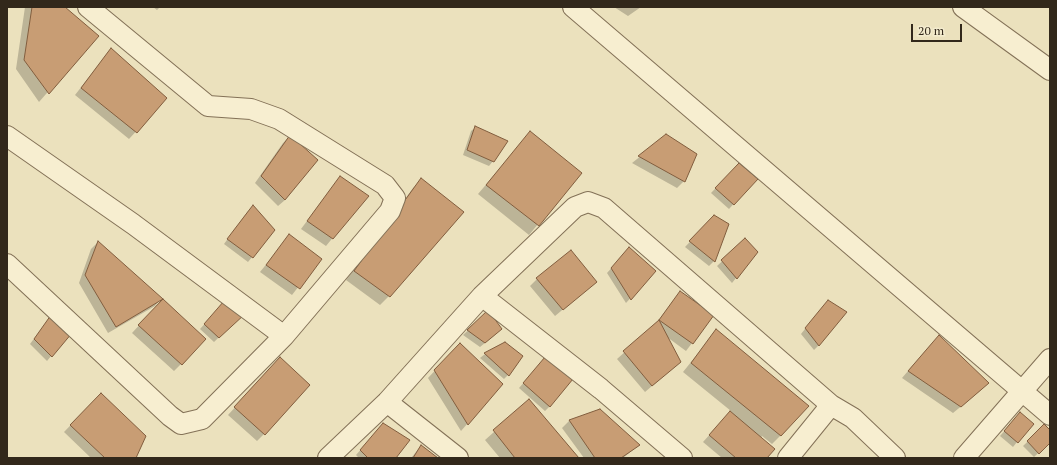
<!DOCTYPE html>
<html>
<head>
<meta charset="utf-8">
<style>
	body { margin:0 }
	#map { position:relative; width:1057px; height:465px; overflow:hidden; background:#ebe1bd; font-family:"PT Serif",serif }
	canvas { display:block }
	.frame { position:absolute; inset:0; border:8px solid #32281b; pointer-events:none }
	.scale { position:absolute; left:911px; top:24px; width:51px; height:18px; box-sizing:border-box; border:2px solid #32281b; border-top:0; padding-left:5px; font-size:12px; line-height:14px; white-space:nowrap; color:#32281b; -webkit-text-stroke:3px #f3ebcd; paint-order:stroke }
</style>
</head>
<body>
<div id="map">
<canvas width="1057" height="465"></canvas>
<div class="frame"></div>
<div class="scale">20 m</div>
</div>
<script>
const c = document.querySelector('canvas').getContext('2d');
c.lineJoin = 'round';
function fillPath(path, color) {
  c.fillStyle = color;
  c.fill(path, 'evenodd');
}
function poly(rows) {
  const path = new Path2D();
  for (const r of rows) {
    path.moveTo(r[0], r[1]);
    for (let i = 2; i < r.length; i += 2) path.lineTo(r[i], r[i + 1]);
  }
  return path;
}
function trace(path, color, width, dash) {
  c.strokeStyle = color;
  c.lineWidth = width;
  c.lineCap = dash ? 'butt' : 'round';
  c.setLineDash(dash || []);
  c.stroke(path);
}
fillPath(poly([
	[25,7,63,7,97,36,39,102,16,69],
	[153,7,160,7,157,10],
	[614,7,641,7,628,16],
	[111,49,166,99,129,139,75,95],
	[476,127,493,161,489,166,463,155,471,131],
	[530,133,580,173,529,235,478,194],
	[290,136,285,200,278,206,255,183,283,143],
	[666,136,684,181,677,188,632,163],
	[739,164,756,179,729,209,711,193],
	[340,177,367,196,326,246,301,229],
	[422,180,389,296,380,305,346,280,413,188],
	[248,211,274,230,248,262,224,244],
	[714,217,728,225,714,261,709,266,685,247],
	[289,236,320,259,292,295,260,272],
	[745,240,736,278,732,283,717,266],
	[98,242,161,299,155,306,108,333,79,283,91,249],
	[625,253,655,271,626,303,607,273],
	[537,279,596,282,555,316,530,286],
	[680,292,713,315,686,351,667,337,680,362,645,392,617,359,654,326],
	[824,305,819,345,814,350,801,334],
	[156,307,181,364,174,371,132,333],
	[220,307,243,314,214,342,200,329],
	[488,312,496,334,480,347,463,335],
	[51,316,70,333,47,361,30,344],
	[716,331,781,435,772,444,762,436,761,438,766,458,722,458,703,442,731,411,683,372],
	[505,343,508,375,504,379,480,358,485,354],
	[932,343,981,390,953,413,902,378],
	[460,344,502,384,461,431,428,378],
	[541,363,550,406,545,411,519,388],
	[273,366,264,434,257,441,228,415],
	[101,394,135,458,91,458,64,432],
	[529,401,577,458,500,458,485,440],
	[600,410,639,445,623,458,584,458,562,428,569,421],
	[1016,418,1017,442,1013,447,1000,436],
	[1044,426,1050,432,1050,442,1034,457,1023,446],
	[379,429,395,458,359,458,356,455],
	[421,446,437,458,411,458]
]), '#0003');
const building = poly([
	[32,7,65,7,99,36,49,94,24,60,32,7],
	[111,48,167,98,137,133,81,88,111,48],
	[475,126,508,141,494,162,467,150,475,126],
	[530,131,582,173,539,226,486,185,530,131],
	[666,134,697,154,685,182,638,156,666,134],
	[290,135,318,160,285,200,261,176,290,135],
	[739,163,758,179,734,205,715,188,739,163],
	[340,176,369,196,333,239,307,221,340,176],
	[421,178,464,212,390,297,354,271,421,178],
	[253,205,275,230,253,258,227,239,253,205],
	[714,215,729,224,715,262,689,241,714,215],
	[289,234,322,259,300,289,266,265,289,234],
	[745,238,758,252,737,279,721,260,745,238],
	[98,241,163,299,116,327,85,275,98,241],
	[629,247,656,271,631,300,611,268,629,247],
	[571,250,597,282,563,310,536,278,571,250],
	[680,291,714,315,693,344,659,320,680,291],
	[163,299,206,339,182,365,138,325,163,299],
	[828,300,847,312,819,346,805,328,828,300],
	[224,301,245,314,219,338,204,324,224,301],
	[488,310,502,329,485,343,467,330,488,310],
	[51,315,72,333,52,357,34,339,51,315],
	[659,320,681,362,652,386,623,351,659,320],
	[716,329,809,406,781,436,691,363,716,329],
	[939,335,989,383,961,407,908,371,939,335],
	[505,342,523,356,509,376,484,353,505,342],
	[460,343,503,384,468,425,434,370,460,343],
	[280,357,310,385,265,435,234,407,280,357],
	[545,357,573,379,550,407,523,383,545,357],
	[101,393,146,436,136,458,105,458,70,425,101,393],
	[529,399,579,458,515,458,493,430,529,399],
	[600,409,640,445,621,458,595,458,569,420,600,409],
	[730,411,775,449,767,458,736,458,709,435,730,411],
	[1020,412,1034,424,1018,443,1004,431,1020,412],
	[383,423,410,440,396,458,368,458,360,450,383,423],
	[1044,424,1050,430,1050,443,1039,454,1027,441,1044,424],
	[421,445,438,458,413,458,421,445]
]);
fillPath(building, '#c89d74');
trace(building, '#815d3e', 1);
const minor = poly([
	[573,7,1050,415],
	[963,7,1050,70],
	[7,136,133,224,284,336],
	[7,264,170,416,181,424,202,419,284,336,390,211,395,198,385,185,279,119,251,109,208,106,88,7],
	[482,296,601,389,682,458],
	[387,402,458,458],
	[328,458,387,402,482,296,575,207,588,202,604,208,831,405,853,418,895,458],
	[788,458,831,405],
	[964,458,1050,359]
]);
trace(minor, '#837157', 22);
trace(minor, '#f7eed0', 20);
</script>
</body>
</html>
